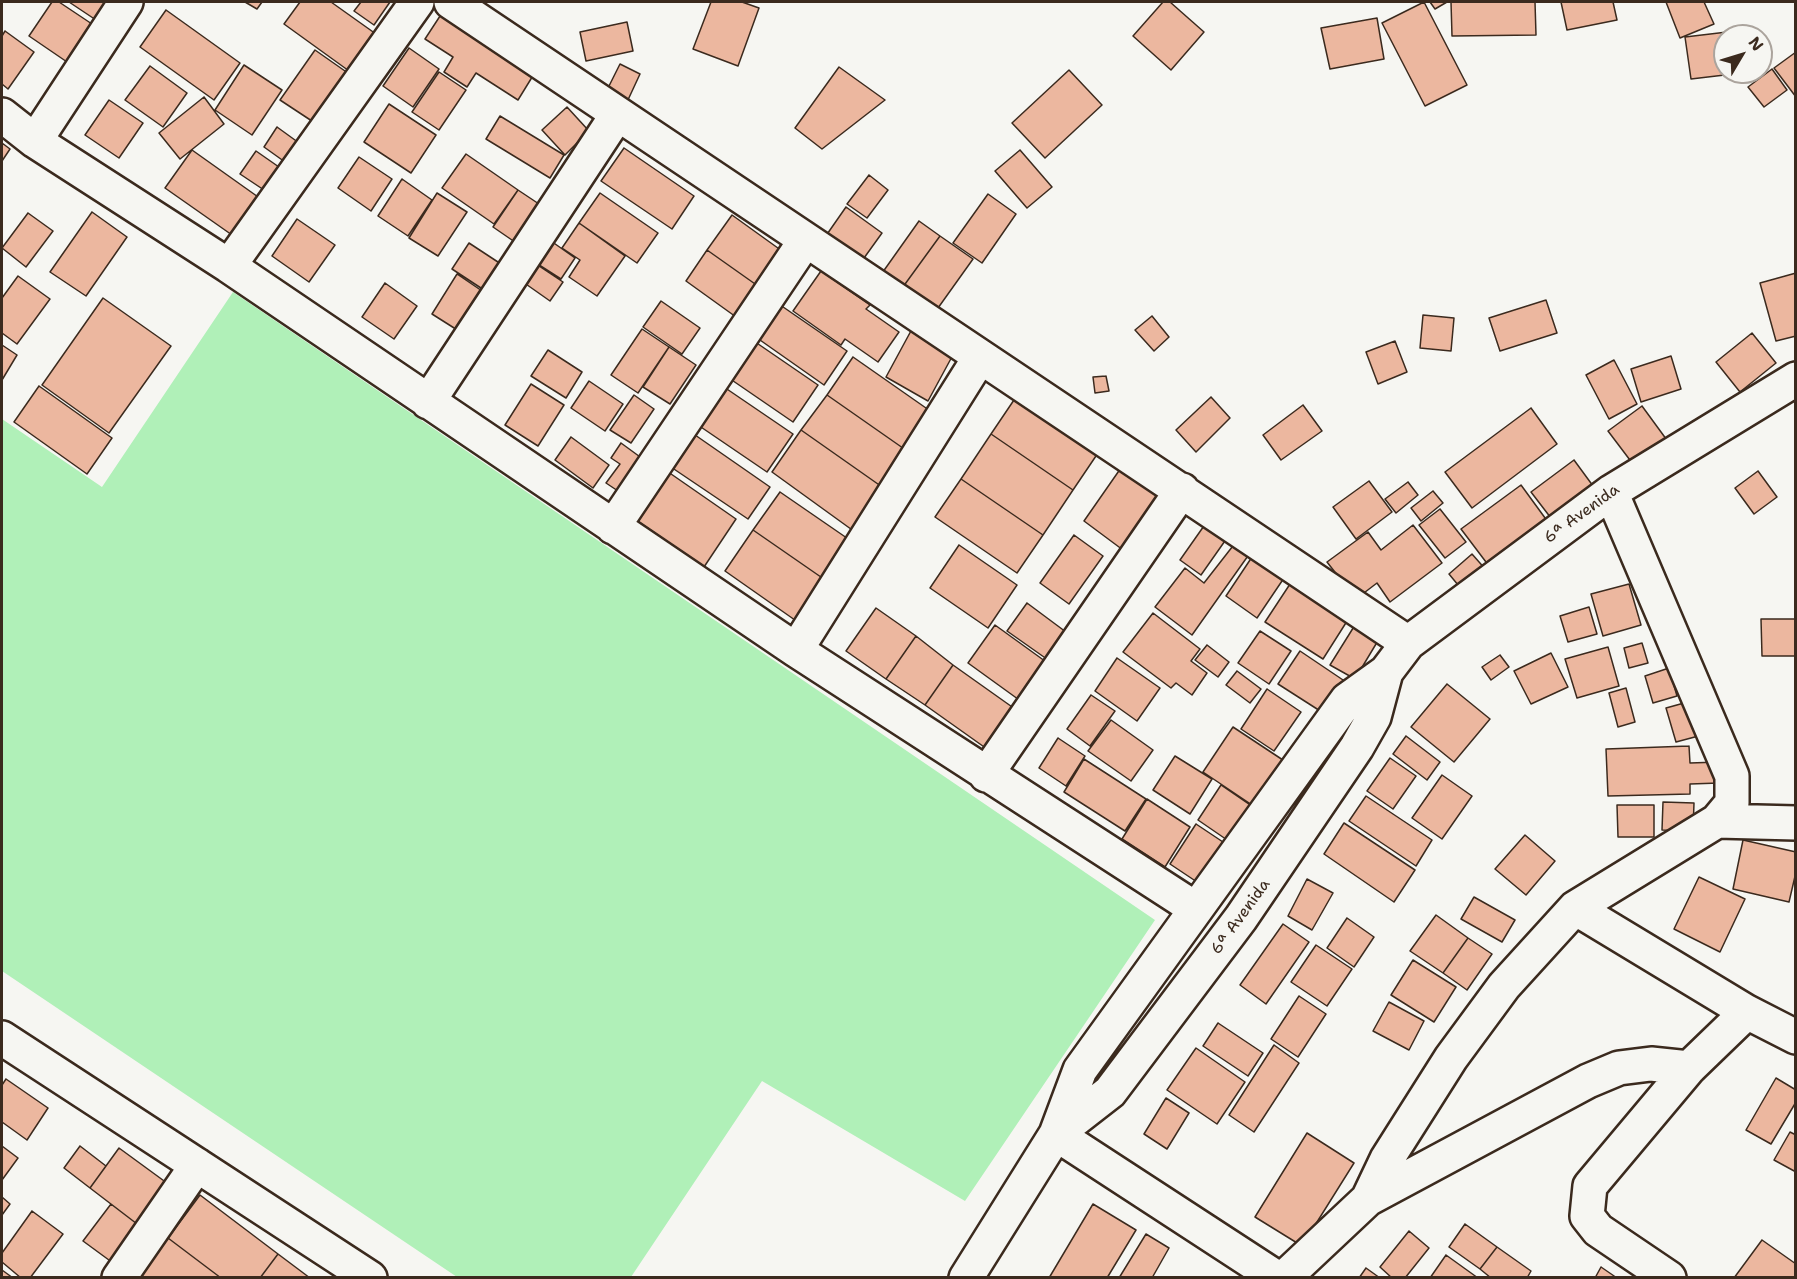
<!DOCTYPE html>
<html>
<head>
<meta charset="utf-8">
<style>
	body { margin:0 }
	#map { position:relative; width:1797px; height:1279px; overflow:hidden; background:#f6f6f2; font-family:"Shantell Sans",sans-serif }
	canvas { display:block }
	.frame { position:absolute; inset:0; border:3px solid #3b2a1e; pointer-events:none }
	.north { position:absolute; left:1713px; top:24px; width:60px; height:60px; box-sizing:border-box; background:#f6f6f2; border:2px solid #aba49d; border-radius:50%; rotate:52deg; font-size:16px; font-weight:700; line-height:24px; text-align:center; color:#3b2a1e }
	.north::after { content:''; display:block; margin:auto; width:21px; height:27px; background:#3b2a1e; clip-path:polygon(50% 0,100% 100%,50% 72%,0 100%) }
</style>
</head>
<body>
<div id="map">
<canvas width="1797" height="1279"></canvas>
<div class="frame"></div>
<div class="north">N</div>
</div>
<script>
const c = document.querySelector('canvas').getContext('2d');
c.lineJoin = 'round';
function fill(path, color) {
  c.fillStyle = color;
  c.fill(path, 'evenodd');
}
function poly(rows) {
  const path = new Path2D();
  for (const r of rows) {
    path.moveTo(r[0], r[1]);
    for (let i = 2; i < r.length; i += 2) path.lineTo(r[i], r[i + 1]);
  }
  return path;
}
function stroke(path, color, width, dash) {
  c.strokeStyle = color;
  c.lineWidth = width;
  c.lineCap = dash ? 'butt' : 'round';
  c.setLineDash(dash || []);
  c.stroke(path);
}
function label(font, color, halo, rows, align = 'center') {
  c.font = font + ' "Shantell Sans",sans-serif';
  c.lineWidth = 6;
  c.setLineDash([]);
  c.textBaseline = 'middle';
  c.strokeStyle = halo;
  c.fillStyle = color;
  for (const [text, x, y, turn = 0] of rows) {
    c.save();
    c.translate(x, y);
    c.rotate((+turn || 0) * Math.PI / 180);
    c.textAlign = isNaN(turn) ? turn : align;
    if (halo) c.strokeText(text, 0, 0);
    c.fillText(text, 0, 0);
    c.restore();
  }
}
const green = poly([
	[233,292,1155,920,965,1201,762,1081,631,1277,457,1277,2,971,2,419,102,487]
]);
const building = poly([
	[52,2,59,2,95,26,70,64,29,36,52,2],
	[69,2,109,2,96,20,69,2],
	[245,2,262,2,257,9,245,2],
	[300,2,331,2,383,39,356,76,284,24,300,2],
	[361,2,390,2,374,25,354,11,361,2],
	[711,2,742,2,759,8,738,66,693,49,711,2],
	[1163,2,1170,2,1204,32,1171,70,1133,36,1163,2],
	[1424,2,1467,85,1425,106,1382,23,1424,2],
	[1430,2,1447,2,1435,9,1430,2],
	[1451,2,1535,2,1536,35,1452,36,1451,2],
	[1561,2,1613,2,1617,20,1567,30,1561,2],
	[1666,2,1704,2,1714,24,1680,38,1666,2],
	[166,10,240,63,214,100,140,47,166,10],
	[442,13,534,74,518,100,476,73,467,87,444,72,453,57,425,39,442,13],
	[1377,18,1384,59,1330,69,1321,28,1377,18],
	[627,22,633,51,586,61,580,32,627,22],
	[1744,30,1745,36,1725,36,1725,72,1750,72,1691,79,1685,37,1744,30],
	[5,31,34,52,8,89,2,84,2,36,5,31],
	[409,48,439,69,413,107,383,86,409,48],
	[315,50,355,78,321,127,280,100,315,50],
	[1796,52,1796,97,1774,68,1796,52],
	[620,64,640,74,627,102,606,92,620,64],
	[244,65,282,90,252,135,215,110,244,65],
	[150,66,187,93,163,127,125,100,150,66],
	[839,67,885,100,822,149,795,128,839,67],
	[1772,69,1787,90,1764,107,1748,87,1772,69],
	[1069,70,1102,105,1045,158,1012,123,1069,70],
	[439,72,466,90,439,130,412,112,439,72],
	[204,97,224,124,180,159,159,133,204,97],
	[109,100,143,123,119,158,85,135,109,100],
	[389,104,436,135,411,173,364,142,389,104],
	[567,107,589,131,565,155,542,130,567,107],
	[500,116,564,155,550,178,486,139,500,116],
	[277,127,306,148,292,167,264,147,277,127],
	[2,143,10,149,2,161,2,143],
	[624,148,694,196,672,229,601,181,624,148],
	[192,150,268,204,242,242,165,188,192,150],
	[1020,150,1052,187,1027,208,995,171,1020,150],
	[256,151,289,174,273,196,240,174,256,151],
	[466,154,518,190,494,224,442,188,466,154],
	[359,157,392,179,371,211,338,188,359,157],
	[869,175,888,190,867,218,847,204,869,175],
	[402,179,432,200,408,236,378,216,402,179],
	[518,190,551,212,525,249,493,227,518,190],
	[437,193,467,212,438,256,409,238,437,193],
	[600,193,658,233,637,263,579,223,600,193],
	[988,194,1016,214,982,263,953,243,988,194],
	[846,207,882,233,859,265,823,240,846,207],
	[92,212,127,237,86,296,50,272,92,212],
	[28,213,53,231,26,267,2,248,28,213],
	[732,215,789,256,765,291,707,250,732,215],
	[297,219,335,245,309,282,272,256,297,219],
	[919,221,940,236,900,291,880,276,919,221],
	[579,223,625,256,597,296,569,277,580,260,562,248,579,223],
	[940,236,973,259,933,315,900,291,940,236],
	[551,241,575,258,561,279,536,263,551,241],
	[469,243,504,266,487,292,452,269,469,243],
	[707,250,765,291,743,322,686,281,707,250],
	[536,264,563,282,550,301,523,282,536,264],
	[821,271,870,305,866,309,899,332,878,362,845,339,841,345,793,311,821,271],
	[1796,273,1796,336,1776,341,1760,283,1796,273],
	[457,274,488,295,462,333,432,314,457,274],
	[18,276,50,299,17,344,2,333,2,298,18,276],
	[385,283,417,306,394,339,362,317,385,283],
	[103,298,171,346,109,433,42,385,103,298],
	[773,300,847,351,824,385,750,333,773,300],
	[1546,300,1557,333,1500,351,1489,318,1546,300],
	[661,301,700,328,682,354,643,327,661,301],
	[1423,315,1454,318,1451,351,1420,348,1423,315],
	[1152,316,1169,337,1154,351,1135,330,1152,316],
	[642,329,669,347,638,393,611,375,642,329],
	[912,329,954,353,928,401,886,377,912,329],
	[1752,333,1776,363,1740,392,1716,362,1752,333],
	[748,337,818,385,793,422,723,374,748,337],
	[1395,341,1407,372,1378,384,1366,352,1395,341],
	[2,345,17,355,2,380,2,345],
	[669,347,696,365,670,404,643,387,669,347],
	[548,350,582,372,566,398,531,376,548,350],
	[1671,356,1681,389,1641,402,1631,369,1671,356],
	[853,357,936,415,910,453,827,395,853,357],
	[1614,360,1637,404,1609,419,1586,375,1614,360],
	[1106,376,1109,391,1095,393,1093,377,1106,376],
	[589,381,623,404,605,431,571,408,589,381],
	[531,384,564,405,538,446,505,425,531,384],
	[721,385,793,434,767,472,695,423,721,385],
	[39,386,112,438,87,474,14,422,39,386],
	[634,395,654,409,631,443,610,430,634,395],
	[827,395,910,453,885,489,801,430,827,395],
	[1016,397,1098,453,1073,490,991,434,1016,397],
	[1211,397,1230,418,1196,452,1176,430,1211,397],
	[1303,405,1322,431,1281,460,1263,435,1303,405],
	[1642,406,1672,447,1639,472,1608,431,1642,406],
	[1531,408,1557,444,1472,508,1445,472,1531,408],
	[685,428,770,487,748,519,662,461,685,428],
	[801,430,885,489,855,532,772,472,801,430],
	[991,434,1073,490,1043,535,961,479,991,434],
	[571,437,609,465,593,488,555,460,571,437],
	[621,443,647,462,624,495,606,483,620,464,611,458,621,443],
	[1574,460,1596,490,1554,522,1531,492,1574,460],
	[1123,465,1163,494,1123,550,1084,521,1123,465],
	[661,467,736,519,704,567,629,515,661,467],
	[1758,471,1777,497,1754,514,1735,488,1758,471],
	[961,479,1043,535,1017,573,935,517,961,479],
	[1369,481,1392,512,1356,539,1333,507,1369,481],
	[1408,482,1418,495,1396,513,1385,499,1408,482],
	[1521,485,1548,522,1489,566,1461,529,1521,485],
	[1433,491,1443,503,1421,521,1411,508,1433,491],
	[780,492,857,545,831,584,753,530,780,492],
	[1440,509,1466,542,1445,558,1419,525,1440,509],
	[1206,523,1227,538,1201,575,1180,560,1206,523],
	[1413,525,1442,563,1390,602,1377,583,1356,599,1327,562,1368,532,1381,550,1413,525],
	[753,530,831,584,802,625,725,571,753,530],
	[1074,535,1103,556,1069,604,1040,583,1074,535],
	[1236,542,1250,553,1192,635,1155,607,1185,568,1204,583,1236,542],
	[959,545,1017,585,988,628,930,588,959,545],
	[1472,554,1487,571,1463,591,1449,574,1472,554],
	[1252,557,1284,578,1257,618,1226,596,1252,557],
	[1292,581,1349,618,1323,659,1265,622,1292,581],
	[1629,584,1641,625,1603,636,1591,594,1629,584],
	[1027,603,1070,635,1051,662,1007,631,1027,603],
	[1589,607,1597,634,1568,642,1560,616,1589,607],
	[876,608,916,636,886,679,846,651,876,608],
	[1153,613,1200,649,1191,661,1207,673,1192,695,1176,683,1171,688,1123,652,1153,613],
	[1761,619,1796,619,1796,656,1762,656,1761,619],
	[995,625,1049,664,1022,702,968,663,995,625],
	[1355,625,1379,639,1355,679,1330,665,1355,625],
	[1260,631,1291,651,1269,684,1238,663,1260,631],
	[916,636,953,665,925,705,886,679,916,636],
	[1642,643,1648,663,1629,668,1624,648,1642,643],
	[1207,645,1229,662,1218,677,1195,660,1207,645],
	[1608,647,1619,686,1577,698,1565,659,1608,647],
	[1300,651,1349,684,1328,716,1278,684,1300,651],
	[1551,653,1568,687,1531,704,1514,671,1551,653],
	[1500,655,1509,667,1491,680,1482,667,1500,655],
	[1117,658,1160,688,1137,721,1095,691,1117,658],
	[953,665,1015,709,987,749,925,705,953,665],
	[1669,668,1677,696,1653,703,1645,676,1669,668],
	[1237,671,1261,689,1250,703,1226,685,1237,671],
	[1447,684,1490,719,1454,762,1411,727,1447,684],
	[1626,688,1635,722,1618,727,1609,693,1626,688],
	[1267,689,1301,712,1274,751,1241,729,1267,689],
	[1091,695,1115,711,1090,746,1067,729,1091,695],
	[1695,700,1706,734,1676,742,1666,708,1695,700],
	[1111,720,1153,750,1131,781,1088,751,1111,720],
	[1233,727,1292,766,1261,811,1203,772,1233,727],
	[1406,736,1440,762,1427,780,1393,754,1406,736],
	[1058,738,1085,756,1066,786,1039,768,1058,738],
	[1689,746,1690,763,1719,762,1719,783,1690,784,1690,794,1608,796,1606,749,1689,746],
	[1175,756,1212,779,1190,814,1153,790,1175,756],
	[1390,758,1416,776,1393,809,1367,791,1390,758],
	[1084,759,1146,799,1125,831,1064,792,1084,759],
	[1442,775,1472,796,1442,839,1412,818,1442,775],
	[1221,785,1256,809,1233,844,1198,820,1221,785],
	[1366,796,1432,840,1416,866,1349,821,1366,796],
	[1147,799,1190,827,1165,867,1122,839,1147,799],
	[1663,802,1694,803,1693,831,1662,830,1663,802],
	[1617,805,1654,805,1654,837,1618,837,1617,805],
	[1344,823,1415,870,1394,902,1324,854,1344,823],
	[1196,824,1232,848,1206,888,1170,864,1196,824],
	[1525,835,1555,861,1526,895,1495,869,1525,835],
	[1743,840,1796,852,1796,872,1789,902,1733,889,1743,840],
	[1699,877,1745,899,1720,952,1674,929,1699,877],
	[1307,879,1333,893,1312,930,1288,916,1307,879],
	[1474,897,1515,920,1502,942,1461,919,1474,897],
	[1436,915,1468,938,1443,973,1410,951,1436,915],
	[1347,918,1374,937,1354,967,1327,948,1347,918],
	[1283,924,1309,942,1266,1004,1240,985,1283,924],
	[1468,938,1492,954,1467,990,1443,973,1468,938],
	[1316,945,1352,969,1327,1006,1291,982,1316,945],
	[1413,960,1456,987,1434,1022,1391,995,1413,960],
	[1299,996,1326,1014,1298,1057,1271,1039,1299,996],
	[1389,1002,1424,1021,1409,1050,1373,1031,1389,1002],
	[1218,1023,1263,1053,1248,1076,1203,1046,1218,1023],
	[1274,1045,1299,1063,1254,1132,1229,1115,1274,1045],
	[1196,1048,1245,1082,1217,1124,1167,1090,1196,1048],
	[1776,1078,1796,1090,1796,1102,1771,1144,1746,1130,1776,1078],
	[6,1079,48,1108,27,1140,2,1122,2,1085,6,1079],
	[1166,1098,1189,1113,1167,1149,1144,1134,1166,1098],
	[1790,1132,1796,1135,1796,1172,1774,1160,1790,1132],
	[1307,1133,1354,1163,1302,1246,1255,1217,1307,1133],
	[2,1146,18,1158,2,1180,2,1146],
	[80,1146,106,1166,90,1188,64,1168,80,1146],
	[119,1148,171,1186,141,1227,90,1188,119,1148],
	[200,1195,278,1254,260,1278,221,1278,168,1238,200,1195],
	[2,1197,10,1204,2,1215,2,1197],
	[111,1204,141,1227,113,1263,83,1241,111,1204],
	[1093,1204,1136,1230,1107,1278,1049,1278,1093,1204],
	[32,1211,63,1234,30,1278,21,1278,2,1262,2,1253,32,1211],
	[1465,1224,1497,1247,1480,1269,1449,1247,1465,1224],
	[1409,1231,1429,1248,1405,1278,1392,1278,1380,1267,1409,1231],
	[1146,1234,1169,1248,1152,1278,1119,1278,1146,1234],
	[168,1238,221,1278,139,1278,168,1238],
	[1762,1240,1796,1264,1796,1278,1734,1278,1762,1240],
	[1497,1247,1531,1271,1527,1278,1491,1278,1480,1269,1497,1247],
	[278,1254,310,1278,260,1278,278,1254],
	[1446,1255,1478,1278,1430,1278,1446,1255],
	[1601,1267,1617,1278,1595,1278,1601,1267],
	[1366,1268,1380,1278,1359,1278,1366,1268],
	[2,1270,13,1278,2,1278,2,1270]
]);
const minor = poly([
	[451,2,1408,643],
	[2,115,35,141,229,266,796,650,1196,909],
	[35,141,126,2],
	[229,266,417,2],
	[428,402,617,115],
	[613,527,805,241],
	[796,650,980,357],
	[986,775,1182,490],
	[1717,821,1796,823],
	[1575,908,1747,1012,1796,1037],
	[2,1038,370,1278],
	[1056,1134,1110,1092,1241,918,1357,747,1374,717,1386,672],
	[1056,1134,1277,1278],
	[1368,1199,1387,1159,1451,1058,1504,986,1575,908,1717,821,1732,803,1732,776,1611,492],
	[119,1278,197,1165],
	[966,1278,1056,1134,1080,1070,1347,700,1386,672,1408,643,1611,492,1796,379],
	[1284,1278,1368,1199,1588,1081,1619,1068,1651,1064,1689,1068],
	[1669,1278,1598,1230,1587,1216,1590,1186,1689,1068,1747,1012]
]);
const streetNames = [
	["6ª Avenida",1582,514,-36],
	["6ª Avenida",1241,917,-54]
];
fill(green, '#b0f0b8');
fill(building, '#ecb79f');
stroke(building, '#3b2a1e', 1.5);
stroke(minor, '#3b2a1e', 38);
stroke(minor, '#f6f6f2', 33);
label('16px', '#3b2a1e', '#f6f6f2', streetNames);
</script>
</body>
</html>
